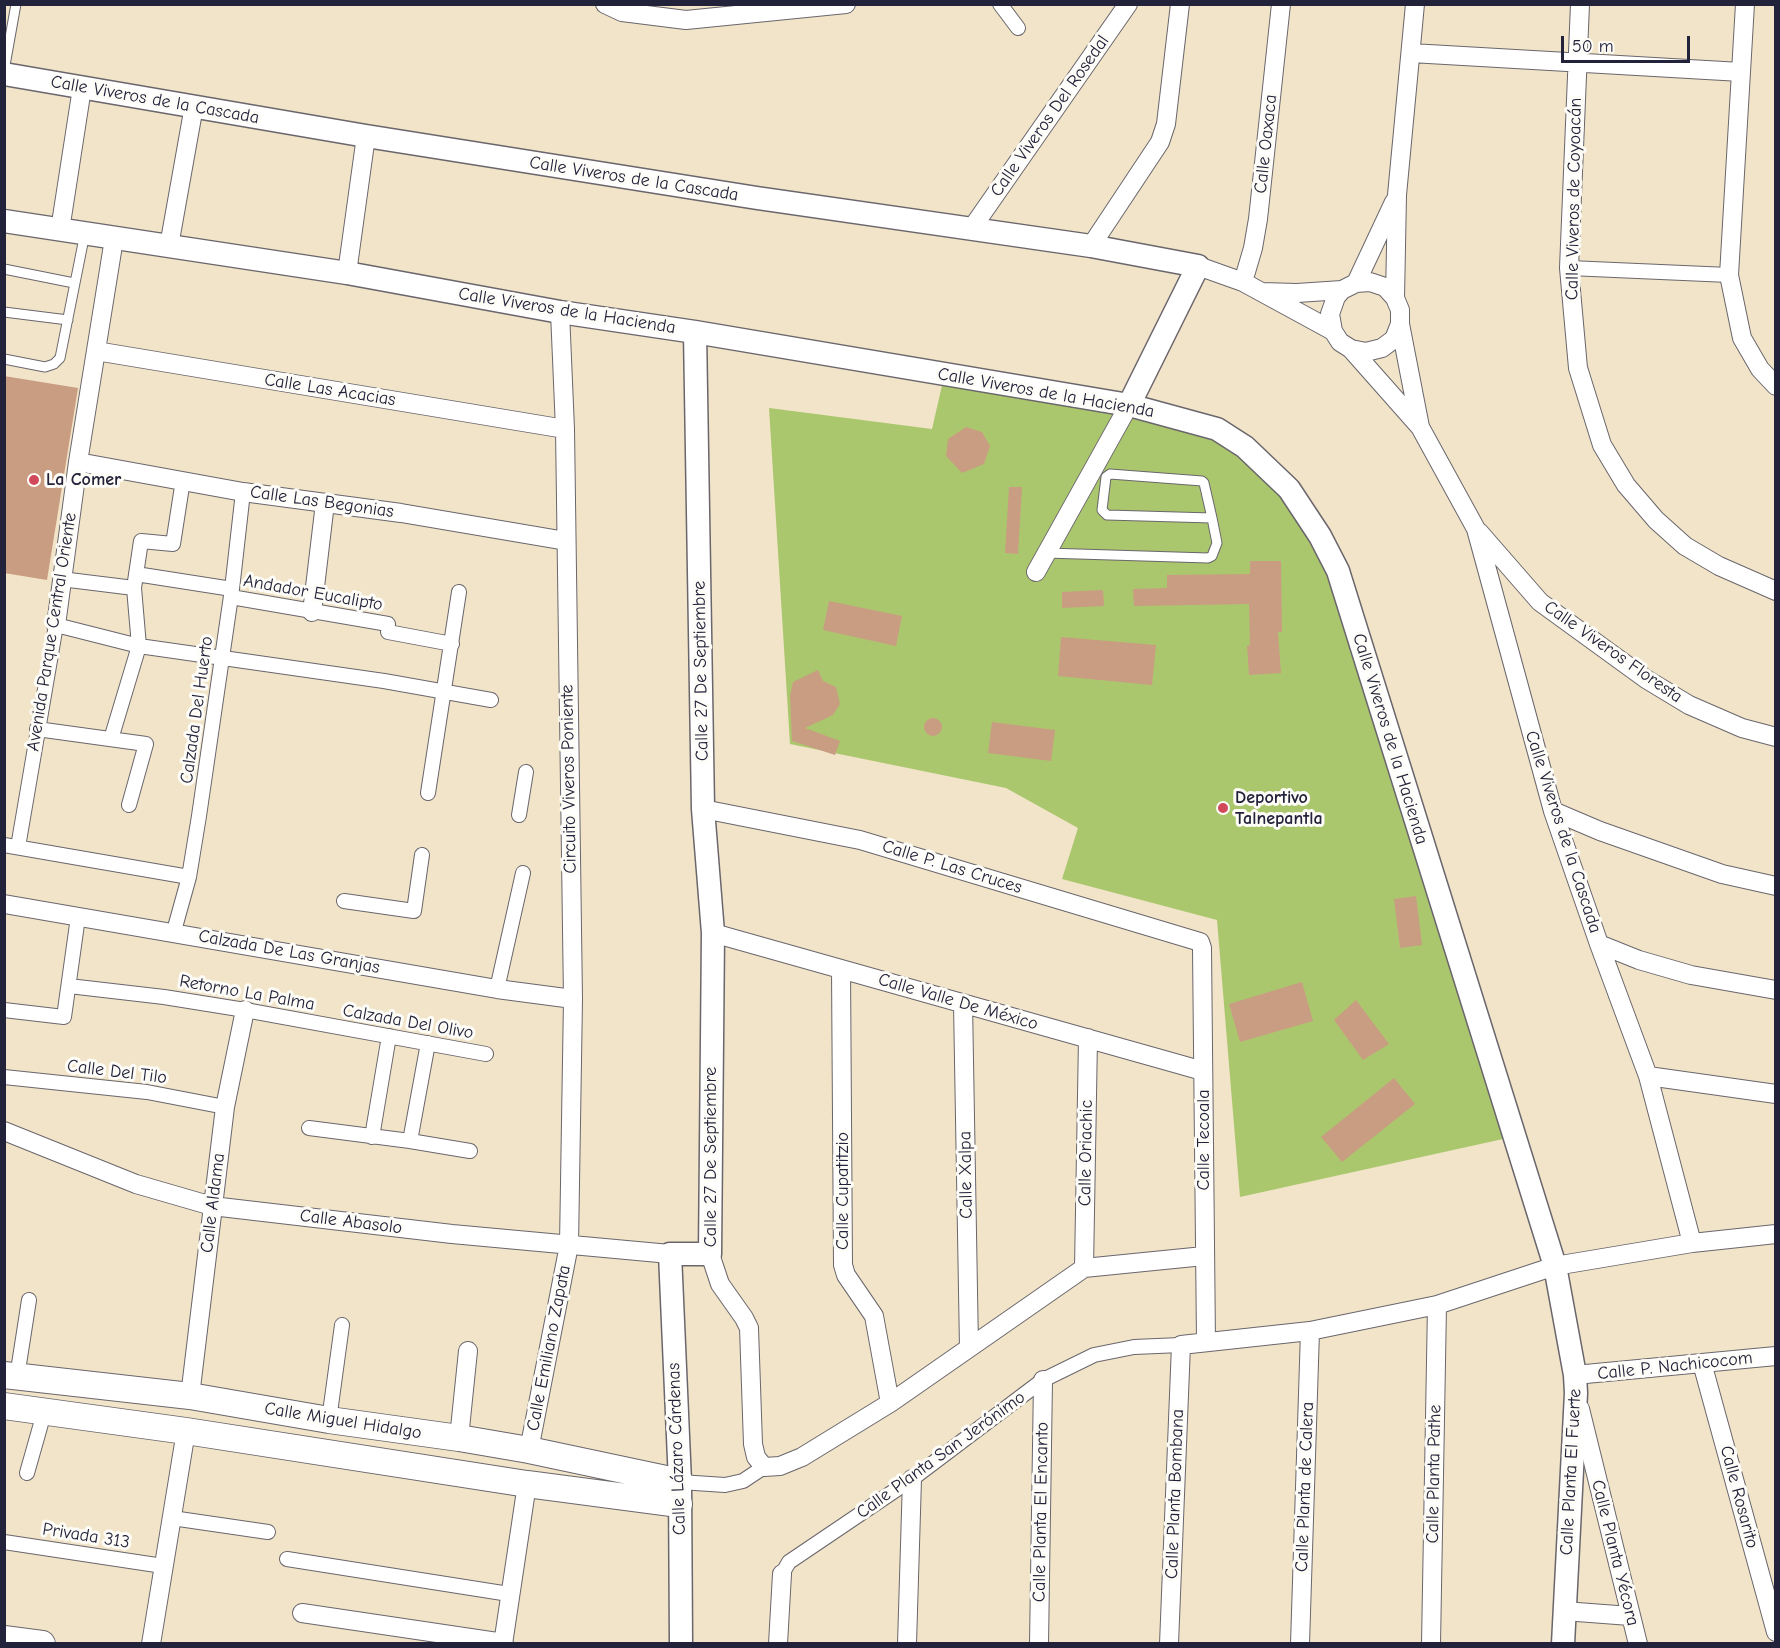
<!DOCTYPE html>
<html>
<head>
<meta charset="utf-8">
<style>
	body { margin:0 }
	#map { position:relative; width:1780px; height:1648px; overflow:hidden; background:#f1e4c8; font-family:"Comic Neue",sans-serif }
	canvas { display:block }
	.frame { position:absolute; inset:0; border:6px solid #22223b; pointer-events:none }
	.scale { position:absolute; left:1561px; top:36px; width:129px; height:27px; box-sizing:border-box; border:3px solid #22223b; border-top:0; padding-left:8px; font-size:18px; line-height:21px; white-space:nowrap; color:#22223b; -webkit-text-stroke:4px #fdfcf7; paint-order:stroke }
</style>
</head>
<body>
<div id="map">
<canvas width="1780" height="1648"></canvas>
<div class="frame"></div>
<div class="scale">50 m</div>
</div>
<script>
const c = document.querySelector('canvas').getContext('2d');
c.lineJoin = 'round';
function fill(path, color) {
  c.fillStyle = color;
  c.fill(path, 'evenodd');
}
function poly(rows) {
  const path = new Path2D();
  for (const r of rows) {
    if (r.length === 3) {
      path.moveTo(r[0] + r[2], r[1]);
      path.arc(r[0], r[1], r[2], 0, 2 * Math.PI);
      continue;
    }
    path.moveTo(r[0], r[1]);
    for (let i = 2; i < r.length; i += 2) path.lineTo(r[i], r[i + 1]);
  }
  return path;
}
function stroke(path, color, width, dash) {
  c.strokeStyle = color;
  c.lineWidth = width;
  c.lineCap = dash ? 'butt' : 'round';
  c.setLineDash(dash || []);
  c.stroke(path);
}
function label(font, color, halo, rows, align = 'center') {
  c.font = font + ' "Comic Neue",sans-serif';
  c.lineWidth = 6;
  c.setLineDash([]);
  c.textBaseline = 'middle';
  c.strokeStyle = halo;
  c.fillStyle = color;
  for (const [text, x, y, turn = 0] of rows) {
    c.save();
    c.translate(x, y);
    c.rotate((+turn || 0) * Math.PI / 180);
    c.textAlign = isNaN(turn) ? turn : align;
    if (halo) c.strokeText(text, 0, 0);
    c.fillText(text, 0, 0);
    c.restore();
  }
}
const green = poly([
	[943,381,1217,434,1281,493,1324,565,1357,646,1503,1139,1240,1197,1217,920,1062,879,1078,828,1006,788,790,744,769,408,932,429]
]);
const building = poly([
	[4,376,78,388,47,580,4,573],
	[966,427,982,432,990,446,984,464,962,473,946,456,948,439],
	[1009,487,1022,487,1018,554,1005,553],
	[1250,561,1281,561,1282,632,1278,632,1281,673,1249,675,1247,646,1250,645,1249,604,1134,606,1133,589,1167,588,1167,575,1250,574],
	[1103,590,1104,606,1062,608,1062,592],
	[829,601,902,616,896,646,823,630],
	[1061,637,1156,645,1152,685,1058,676],
	[818,670,823,681,836,687,840,704,833,715,805,728,840,741,835,755,792,741,790,696,793,682],
	[933,727,9],
	[992,722,1055,730,1051,761,988,753],
	[1416,896,1422,945,1400,948,1394,899],
	[1302,982,1313,1021,1240,1042,1229,1004],
	[1356,1000,1389,1044,1363,1060,1334,1020],
	[1394,1078,1415,1104,1342,1162,1321,1137]
]);
const service = poly([
	[4,71,16,4],
	[4,269,74,283],
	[4,312,68,320],
	[4,359,45,367,54,364,60,358,85,233],
	[1046,553,1208,558,1212,556,1217,543,1212,518,1204,483,1202,481,1110,474,1106,477,1102,510,1107,515,1212,518]
]);
const pedestrian = poly([
	[1000,4,1018,28],
	[1569,268,1729,275],
	[136,574,232,589],
	[61,579,134,588],
	[231,597,388,624],
	[388,632,452,644],
	[37,729,146,744,129,805],
	[111,739,139,646,134,588,141,541,173,544,183,480],
	[428,793,459,592],
	[519,815,526,772],
	[4,845,189,877],
	[18,847,56,625,139,646,384,681,491,700],
	[344,901,414,911,422,855],
	[174,931,189,877,199,816,232,589,243,492],
	[69,986,164,997,245,1010,486,1054],
	[497,989,523,873],
	[4,1010,64,1017,78,917],
	[4,1077,147,1092,225,1107],
	[309,1128,410,1141,470,1151],
	[372,1137,389,1036],
	[410,1141,428,1043],
	[17,1377,29,1300],
	[329,1420,342,1325],
	[27,1473,44,1413],
	[680,1482,725,1485,743,1481,764,1467],
	[172,1518,268,1532],
	[4,1542,163,1566],
	[287,1559,509,1594],
	[782,1574,789,1562,912,1479,1043,1380,1094,1355,1134,1347,1181,1345]
]);
const minor = poly([
	[605,4,622,12,686,20,846,4],
	[1580,4,1569,268,1578,368,1602,445,1626,485,1656,520,1685,546,1719,566,1776,591],
	[1745,4,1729,275,1742,338,1760,369,1776,386],
	[1411,53,1741,72],
	[972,228,1128,4],
	[60,230,82,88],
	[169,246,194,106],
	[1091,246,1160,142,1166,124,1180,4],
	[1198,266,1243,282,1333,331],
	[347,273,366,136],
	[1243,282,1253,248,1258,219,1281,4],
	[1356,283,1394,202],
	[1261,292,1297,293,1342,290,1356,283,1370,282,1385,287,1395,298,1400,310,1400,324,1394,339,1382,348,1366,352,1351,349,1340,342,1333,331,1330,314,1336,297,1342,290],
	[1395,298,1397,195,1415,4],
	[1400,324,1420,427],
	[1351,349,1420,427,1476,529,1553,811,1599,944,1648,1076,1692,1243],
	[96,351,565,429],
	[78,462,243,492,401,513,566,541],
	[1479,532,1540,602,1646,679,1689,705,1742,728,1776,737],
	[1036,572,1129,405],
	[312,612,325,503],
	[56,625,78,462,114,239],
	[703,809,860,840,1200,942,1202,948,1206,1342],
	[1553,811,1600,831,1722,874,1776,886],
	[4,904,497,989,573,999],
	[713,933,1203,1071],
	[1599,944,1639,960,1691,975,1776,990],
	[841,969,843,1265,846,1275,874,1316,890,1403],
	[963,1003,969,1348],
	[1648,1076,1776,1094],
	[4,1131,136,1184,212,1206,452,1234,670,1254],
	[710,1254,720,1284,744,1318,749,1328,753,1444,756,1457,764,1467,780,1466,802,1457,890,1403,1084,1268,1204,1256],
	[1084,1268,1088,1038],
	[1702,1363,1776,1632],
	[1575,1375,1776,1356],
	[190,1396,225,1107,245,1010],
	[1580,1409,1638,1644],
	[459,1438,468,1351],
	[529,1450,569,1245,573,999,565,429,560,312],
	[1564,1611,1630,1616],
	[302,1613,504,1643],
	[151,1644,186,1431],
	[503,1644,527,1484],
	[778,1644,782,1574],
	[907,1644,912,1479],
	[1039,1644,1043,1380],
	[1169,1644,1181,1345,1310,1331,1437,1305,1555,1266,1692,1243,1776,1234],
	[1300,1644,1310,1331],
	[1431,1644,1437,1305]
]);
const tertiary = poly([
	[4,74,366,136,757,198,1091,246,1198,266,1129,405],
	[4,221,347,273,560,312,695,332,1129,405,1217,429,1245,447,1289,489,1320,536,1338,571,1555,1266,1575,1375,1576,1393,1563,1644],
	[681,1644,680,1482,670,1254,710,1254,713,933,703,809,695,332]
]);
const secondary = poly([
	[4,1375,190,1396,329,1420,459,1438,529,1450,680,1482],
	[4,1406,186,1431,527,1484,679,1504],
	[4,1639,42,1644]
]);
const markers = [
	[34,480,6,"#d1495b"],
	[1223,808,6,"#d1495b"]
];
const streetNames = [
	["Calle Viveros de la Cascada",155,100,10],
	["Calle Viveros Del Rosedal",1050,116,-55],
	["Calle Oaxaca",1266,144,-84],
	["Calle Viveros de la Cascada",634,179,9],
	["Calle Viveros de Coyoacán",1574,199,-89],
	["Calle Viveros de la Hacienda",567,311,9],
	["Calle Las Acacias",330,390,9],
	["Calle Viveros de la Hacienda",1046,393,10],
	["Calle Las Begonias",322,502,8],
	["Andador Eucalipto",313,593,10],
	["Avenida Parque Central Oriente",52,632,-81],
	["Calle Viveros Floresta",1613,652,35],
	["Calle 27 De Septiembre",701,671,-91],
	["Calzada Del Huerto",197,710,-82],
	["Calle Viveros de la Hacienda",1390,739,73],
	["Circuito Viveros Poniente",569,779,-91],
	["Calle Viveros de la Cascada",1563,832,72],
	["Calle P. Las Cruces",952,867,17],
	["Calzada De Las Granjas",289,952,10],
	["Retorno La Palma",247,993,10],
	["Calle Valle De México",958,1002,16],
	["Calzada Del Olivo",408,1022,10],
	["Calle Del Tilo",117,1072,7],
	["Calle Tecoala",1204,1140,-90],
	["Calle Oriachic",1086,1153,-89],
	["Calle 27 De Septiembre",711,1157,-90],
	["Calle Xalpa",966,1175,-91],
	["Calle Cupatitzio",843,1191,-90],
	["Calle Aldama",213,1203,-83],
	["Calle Abasolo",351,1222,7],
	["Calle Emiliano Zapata",549,1348,-79],
	["Calle P. Nachicocom",1675,1366,-6],
	["Calle Miguel Hidalgo",343,1421,9],
	["Calle Lázaro Cárdenas",677,1449,-92],
	["Calle Planta San Jerónimo",941,1455,-36],
	["Calle Planta El Fuerte",1571,1472,-87],
	["Calle Planta Pathe",1434,1474,-89],
	["Calle Planta de Calera",1305,1487,-88],
	["Calle Planta Bombana",1175,1494,-88],
	["Calle Rosarito",1739,1497,75],
	["Calle Planta El Encanto",1041,1512,-89],
	["Privada 313",86,1536,9],
	["Calle Planta Yécora",1615,1553,76]
];
const poiNames = [
	["La Comer",46,480],
	["Deportivo",1235,798],
	["Talnepantla",1235,819]
];
fill(green, '#abc76e');
fill(building, '#c99d81');
stroke(service, '#6a666c', 11);
stroke(pedestrian, '#6a666c', 16);
stroke(minor, '#6a666c', 20);
stroke(tertiary, '#6a666c', 25);
stroke(secondary, '#6a666c', 28);
stroke(service, '#fff', 9);
stroke(pedestrian, '#fff', 14);
stroke(minor, '#fff', 18);
stroke(tertiary, '#fff', 22);
stroke(secondary, '#fff', 26);
for (const [x, y, r, color] of markers) {
  const dot = new Path2D();
  dot.arc(x, y, r, 0, 2 * Math.PI);
  c.fillStyle = color;
  c.fill(dot);
  stroke(dot, '#fdfcf7', 2);
}
label('18px', '#22223b', '#fdfcf7', streetNames);
label('bold 18px', '#22223b', '#fdfcf7', poiNames, 'left');
</script>
</body>
</html>
